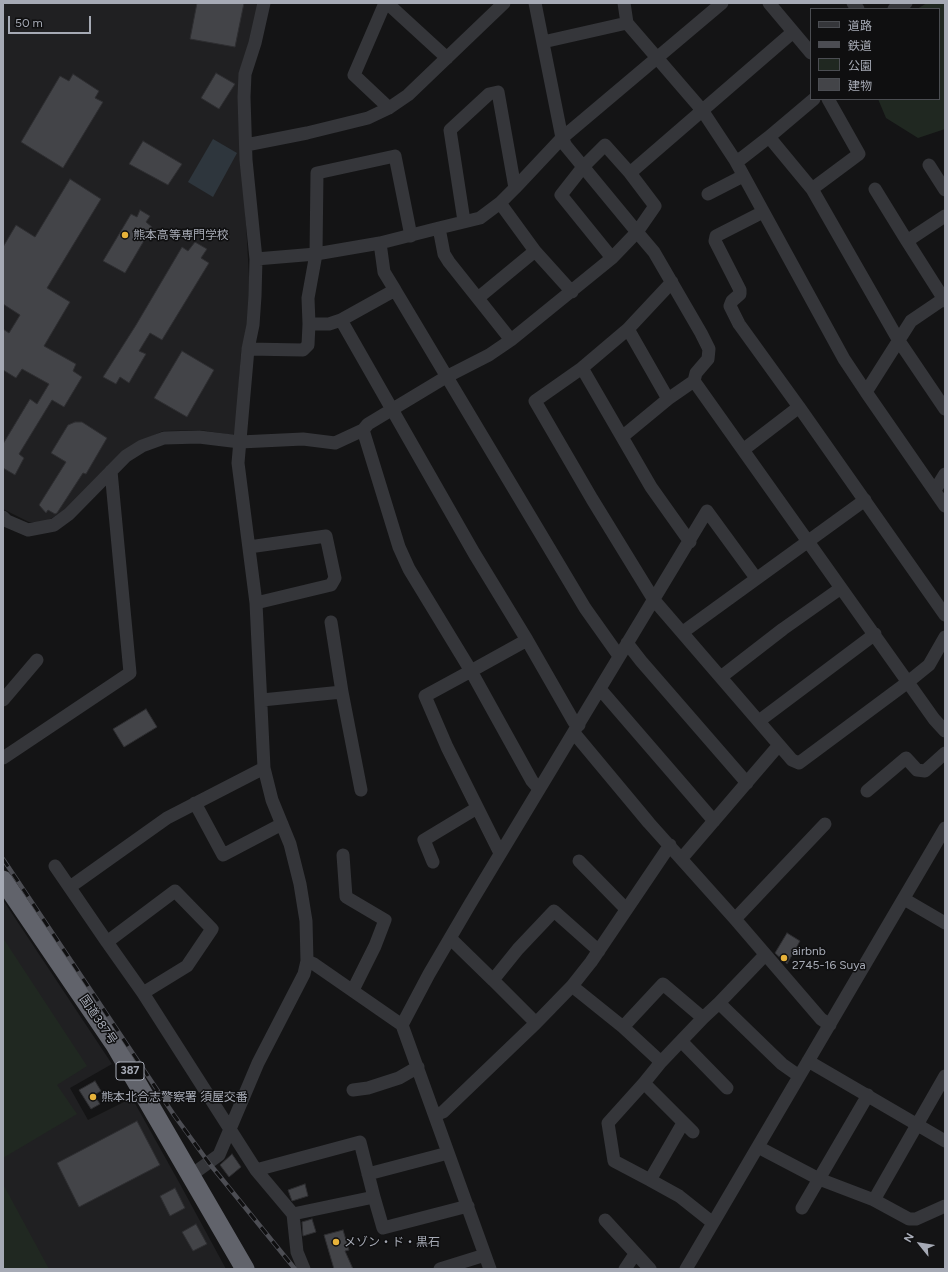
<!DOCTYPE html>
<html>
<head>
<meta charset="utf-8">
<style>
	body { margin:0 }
	#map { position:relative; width:948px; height:1272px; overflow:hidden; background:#141415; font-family:Figtree,"Noto Sans JP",sans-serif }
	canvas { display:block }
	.frame { position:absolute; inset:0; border:4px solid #a6aab5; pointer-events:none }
	.legend { position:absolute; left:810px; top:8px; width:130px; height:92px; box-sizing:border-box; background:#0f0f10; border:1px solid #4b4d52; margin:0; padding:5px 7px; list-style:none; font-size:12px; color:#a6aab5 }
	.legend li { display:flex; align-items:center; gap:8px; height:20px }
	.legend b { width:20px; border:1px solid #4b4d52 }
	.north { position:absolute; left:900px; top:1224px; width:40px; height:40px; -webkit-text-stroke:3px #0f0f10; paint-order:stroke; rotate:300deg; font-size:11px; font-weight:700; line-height:16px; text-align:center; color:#a6aab5 }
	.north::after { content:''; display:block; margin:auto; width:14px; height:18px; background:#a6aab5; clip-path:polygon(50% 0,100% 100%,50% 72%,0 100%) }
	.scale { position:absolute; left:8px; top:16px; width:83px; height:18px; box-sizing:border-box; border:2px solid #a6aab5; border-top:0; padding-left:5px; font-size:12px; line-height:14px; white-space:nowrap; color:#a6aab5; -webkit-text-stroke:3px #0f0f10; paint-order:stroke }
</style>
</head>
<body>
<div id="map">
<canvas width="948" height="1272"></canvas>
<div class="frame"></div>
<ul class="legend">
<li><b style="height:5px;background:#35363a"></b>道路</li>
<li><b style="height:5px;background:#4c4d53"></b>鉄道</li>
<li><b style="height:11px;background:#202821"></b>公園</li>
<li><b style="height:11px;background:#434448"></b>建物</li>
</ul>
<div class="north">N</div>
<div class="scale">50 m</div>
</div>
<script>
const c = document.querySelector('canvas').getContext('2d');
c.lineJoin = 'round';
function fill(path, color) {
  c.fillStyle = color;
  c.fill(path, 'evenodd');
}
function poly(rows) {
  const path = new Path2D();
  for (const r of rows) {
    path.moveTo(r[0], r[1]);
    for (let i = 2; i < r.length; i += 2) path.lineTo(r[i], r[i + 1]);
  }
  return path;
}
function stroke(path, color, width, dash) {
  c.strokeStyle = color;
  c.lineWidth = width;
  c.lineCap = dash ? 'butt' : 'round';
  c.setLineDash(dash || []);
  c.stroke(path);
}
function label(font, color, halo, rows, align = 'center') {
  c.font = font + ' Figtree,"Noto Sans JP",sans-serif';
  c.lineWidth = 3;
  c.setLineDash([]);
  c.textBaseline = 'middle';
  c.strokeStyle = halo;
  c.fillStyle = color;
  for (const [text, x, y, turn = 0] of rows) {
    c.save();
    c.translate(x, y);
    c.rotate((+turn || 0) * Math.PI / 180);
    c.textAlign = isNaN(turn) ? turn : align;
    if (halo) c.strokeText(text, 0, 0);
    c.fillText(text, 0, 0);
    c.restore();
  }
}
const built = poly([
	[3,3,259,3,239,99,250,295,247,331,241,352,236,431,233,435,200,430,163,431,137,443,66,510,45,522,29,522,3,509],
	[3,900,112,1064,70,1088,88,1120,132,1098,180,1184,226,1269,3,1269]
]);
const green = poly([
	[927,3,945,3,945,129,918,138,886,118,878,99,939,99,939,9,917,9],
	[3,938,87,1066,57,1085,77,1114,3,1158],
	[3,1184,49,1269,3,1269]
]);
const water = poly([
	[213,139,237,153,213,197,188,182]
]);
const building = poly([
	[197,3,244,3,235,47,190,39,197,3],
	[216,73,235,84,219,109,201,98,216,73],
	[73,74,99,91,95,98,103,102,63,168,21,142,60,76,69,81,73,74],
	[143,141,182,164,168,185,129,164,143,141],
	[70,179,101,199,47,288,70,302,44,346,76,364,73,371,82,377,64,407,52,400,19,454,24,458,15,475,3,468,3,444,30,399,37,404,49,384,22,369,16,378,3,370,3,329,9,333,20,315,3,304,3,247,16,225,35,237,70,179],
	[140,210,150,216,146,222,152,227,125,273,103,261,131,214,137,217,140,210],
	[195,242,207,249,201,258,209,263,162,340,150,333,139,351,146,354,129,383,120,377,116,384,103,377,136,325,182,247,188,251,195,242],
	[182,351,214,370,187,417,154,398,182,351],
	[75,422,82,422,107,438,86,474,83,473,57,513,55,514,48,510,46,513,39,505,66,462,51,453,68,425,75,422],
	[146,709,157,727,124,747,113,729,146,709],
	[787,933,800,941,787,964,775,953,787,933],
	[95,1081,101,1091,94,1095,100,1104,91,1109,79,1090,95,1081],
	[137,1121,160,1165,79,1207,57,1163,137,1121],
	[232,1154,241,1167,229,1177,220,1165,232,1154],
	[305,1184,308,1196,292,1201,288,1190,305,1184],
	[175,1188,185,1208,170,1216,160,1196,175,1188],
	[312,1219,316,1232,303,1236,302,1222,312,1219],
	[196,1224,207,1244,193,1251,182,1232,196,1224],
	[343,1230,349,1250,345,1251,353,1269,334,1269,324,1235,343,1230]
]);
const minor = poly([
	[385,3,354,75,389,108],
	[387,3,447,58],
	[535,3,562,138,566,146,637,232,655,206,630,173,793,32],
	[624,3,627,23,702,110,735,160],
	[769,3,811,53],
	[853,3,858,9],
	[894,9,906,3],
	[543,42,627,23],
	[769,137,814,99],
	[246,145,307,133,368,118,389,108,408,95,504,3],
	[929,165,945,190],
	[515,188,562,138,722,3],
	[812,189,859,154,828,99],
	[875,189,907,241,945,216],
	[708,194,743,176],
	[763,212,716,236,715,241,740,290,740,294,732,301,730,306,739,324,799,407],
	[464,221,450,130,489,94,498,92,515,188,500,203],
	[439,228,480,218,500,203,535,251],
	[907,241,945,301],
	[380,243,439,228,444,254,449,262,511,340],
	[612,258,561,195,583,167,605,145,630,173],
	[256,259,316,254,308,298,309,324],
	[672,282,628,329,582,368,651,487,690,542],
	[395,290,384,272,380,243,316,254,317,173,395,156,411,236],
	[478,298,535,251,572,292],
	[945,298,911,321,866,392,945,506],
	[341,320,474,553,527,640,471,671,532,781,539,789],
	[628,329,668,399,694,381],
	[248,349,303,350,308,345,309,324,329,324,341,320,395,290,585,608,619,656],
	[582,368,535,401,592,499,654,600,792,760,799,763,908,682,929,665,945,637],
	[866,392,844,359,735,160,742,158,769,137,812,189,899,341,945,409],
	[622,437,668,399],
	[743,450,799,407,945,615],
	[935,490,945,474],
	[3,517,7,521,28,530,54,525,69,514,126,456,142,446,164,438,199,437,240,442,303,439,335,443,363,430],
	[249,547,326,536,335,578,331,585,256,603],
	[331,622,342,692],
	[683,632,865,500],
	[527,640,574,722,579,725],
	[627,643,641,661,747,783],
	[721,677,783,629,841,588],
	[600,689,714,821],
	[3,700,37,660],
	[262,700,342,692,361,790],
	[759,721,875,634],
	[574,733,649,823,735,919,821,1019,830,1025],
	[3,758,130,673,111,471],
	[867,791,906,758,917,770,925,771,945,753],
	[195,803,223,855,282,824],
	[670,845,591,962,572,986,623,1027,663,984,703,1018,719,1003],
	[500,853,447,747,425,696,471,671,409,569,399,547,363,430,368,424,446,377,489,355,511,340,612,258,637,232,654,252,701,333,709,349,708,359,696,373,694,381,934,719,945,731],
	[343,855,346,897,385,920,375,946,353,990],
	[682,858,779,745],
	[579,861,626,909],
	[433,862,424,840,477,808],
	[55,866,107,942,175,891,212,929,187,966,143,993,256,1170,293,1214,374,1197,360,1142,256,1170],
	[70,887,167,818,264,768],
	[904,899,945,923],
	[735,919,825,824],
	[450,938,493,980,518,949,554,911,599,951],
	[107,942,143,993],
	[765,955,719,1003,782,1064,799,1076],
	[307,961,314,964,402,1025],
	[493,980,536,1023,572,986],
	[703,1018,681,1041,727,1088],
	[623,1027,661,1062,681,1041],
	[808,1061,945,1141],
	[661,1062,644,1083,693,1132],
	[644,1083,608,1123,614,1161,650,1180,683,1123],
	[353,1090,368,1088,399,1078,418,1067],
	[435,1115,443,1112,536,1023],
	[758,1147,819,1179,874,1200,909,1219,916,1219,945,1206],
	[368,1174,448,1153],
	[190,1176,219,1155,258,1063,304,974,307,961,306,921,300,884,290,844,272,800,264,768,256,603,238,463,248,349,253,325,255,296,256,259,246,160,244,97,245,74,255,43,264,3],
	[650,1180,679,1196,713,1223],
	[374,1197,383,1228,468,1206],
	[874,1200,945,1076],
	[802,1208,868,1095],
	[293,1214,297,1252,304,1269],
	[605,1220,650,1269],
	[440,1269,485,1255],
	[490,1269,402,1025,429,974,470,904,707,511,756,578],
	[625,1269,635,1254],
	[686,1269,945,828]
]);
const highway = poly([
	[3,880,115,1045,245,1269]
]);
const rail = poly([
	[3,859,174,1115,209,1163,295,1269]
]);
const markers = [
	[125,235,4,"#e7b23a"],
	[784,958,4,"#e7b23a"],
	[93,1097,4,"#e7b23a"],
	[336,1242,4,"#e7b23a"]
];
const shields = [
	[130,1071,28]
];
const shieldNames = [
	["387",130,1071]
];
const poiNames = [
	["熊本高等専門学校",133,235],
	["airbnb",792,951],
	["2745-16 Suya",792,965],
	["熊本北合志警察署 須屋交番",101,1097],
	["メゾン・ド・黒石",344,1242]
];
const streetNames = [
	["国道387号",98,1020,56]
];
fill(built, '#202022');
fill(green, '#202821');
fill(water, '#2e363d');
fill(building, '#434448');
stroke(building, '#2e2e31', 1);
stroke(minor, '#35363a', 13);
stroke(highway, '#61636b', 19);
stroke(rail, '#4c4d53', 4.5);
stroke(rail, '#0f0f10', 3, [9]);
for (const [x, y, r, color] of markers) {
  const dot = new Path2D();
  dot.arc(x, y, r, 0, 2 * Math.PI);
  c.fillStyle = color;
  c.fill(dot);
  stroke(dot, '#0f0f10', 1.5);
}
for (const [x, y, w] of shields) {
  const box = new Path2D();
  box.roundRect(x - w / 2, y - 9, w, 18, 3);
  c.fillStyle = '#0f0f10';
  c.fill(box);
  stroke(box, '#a6aab5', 1);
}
label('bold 11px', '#a6aab5', null, shieldNames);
label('12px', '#a6aab5', '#0f0f10', poiNames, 'left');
label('12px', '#a6aab5', '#0f0f10', streetNames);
</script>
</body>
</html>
